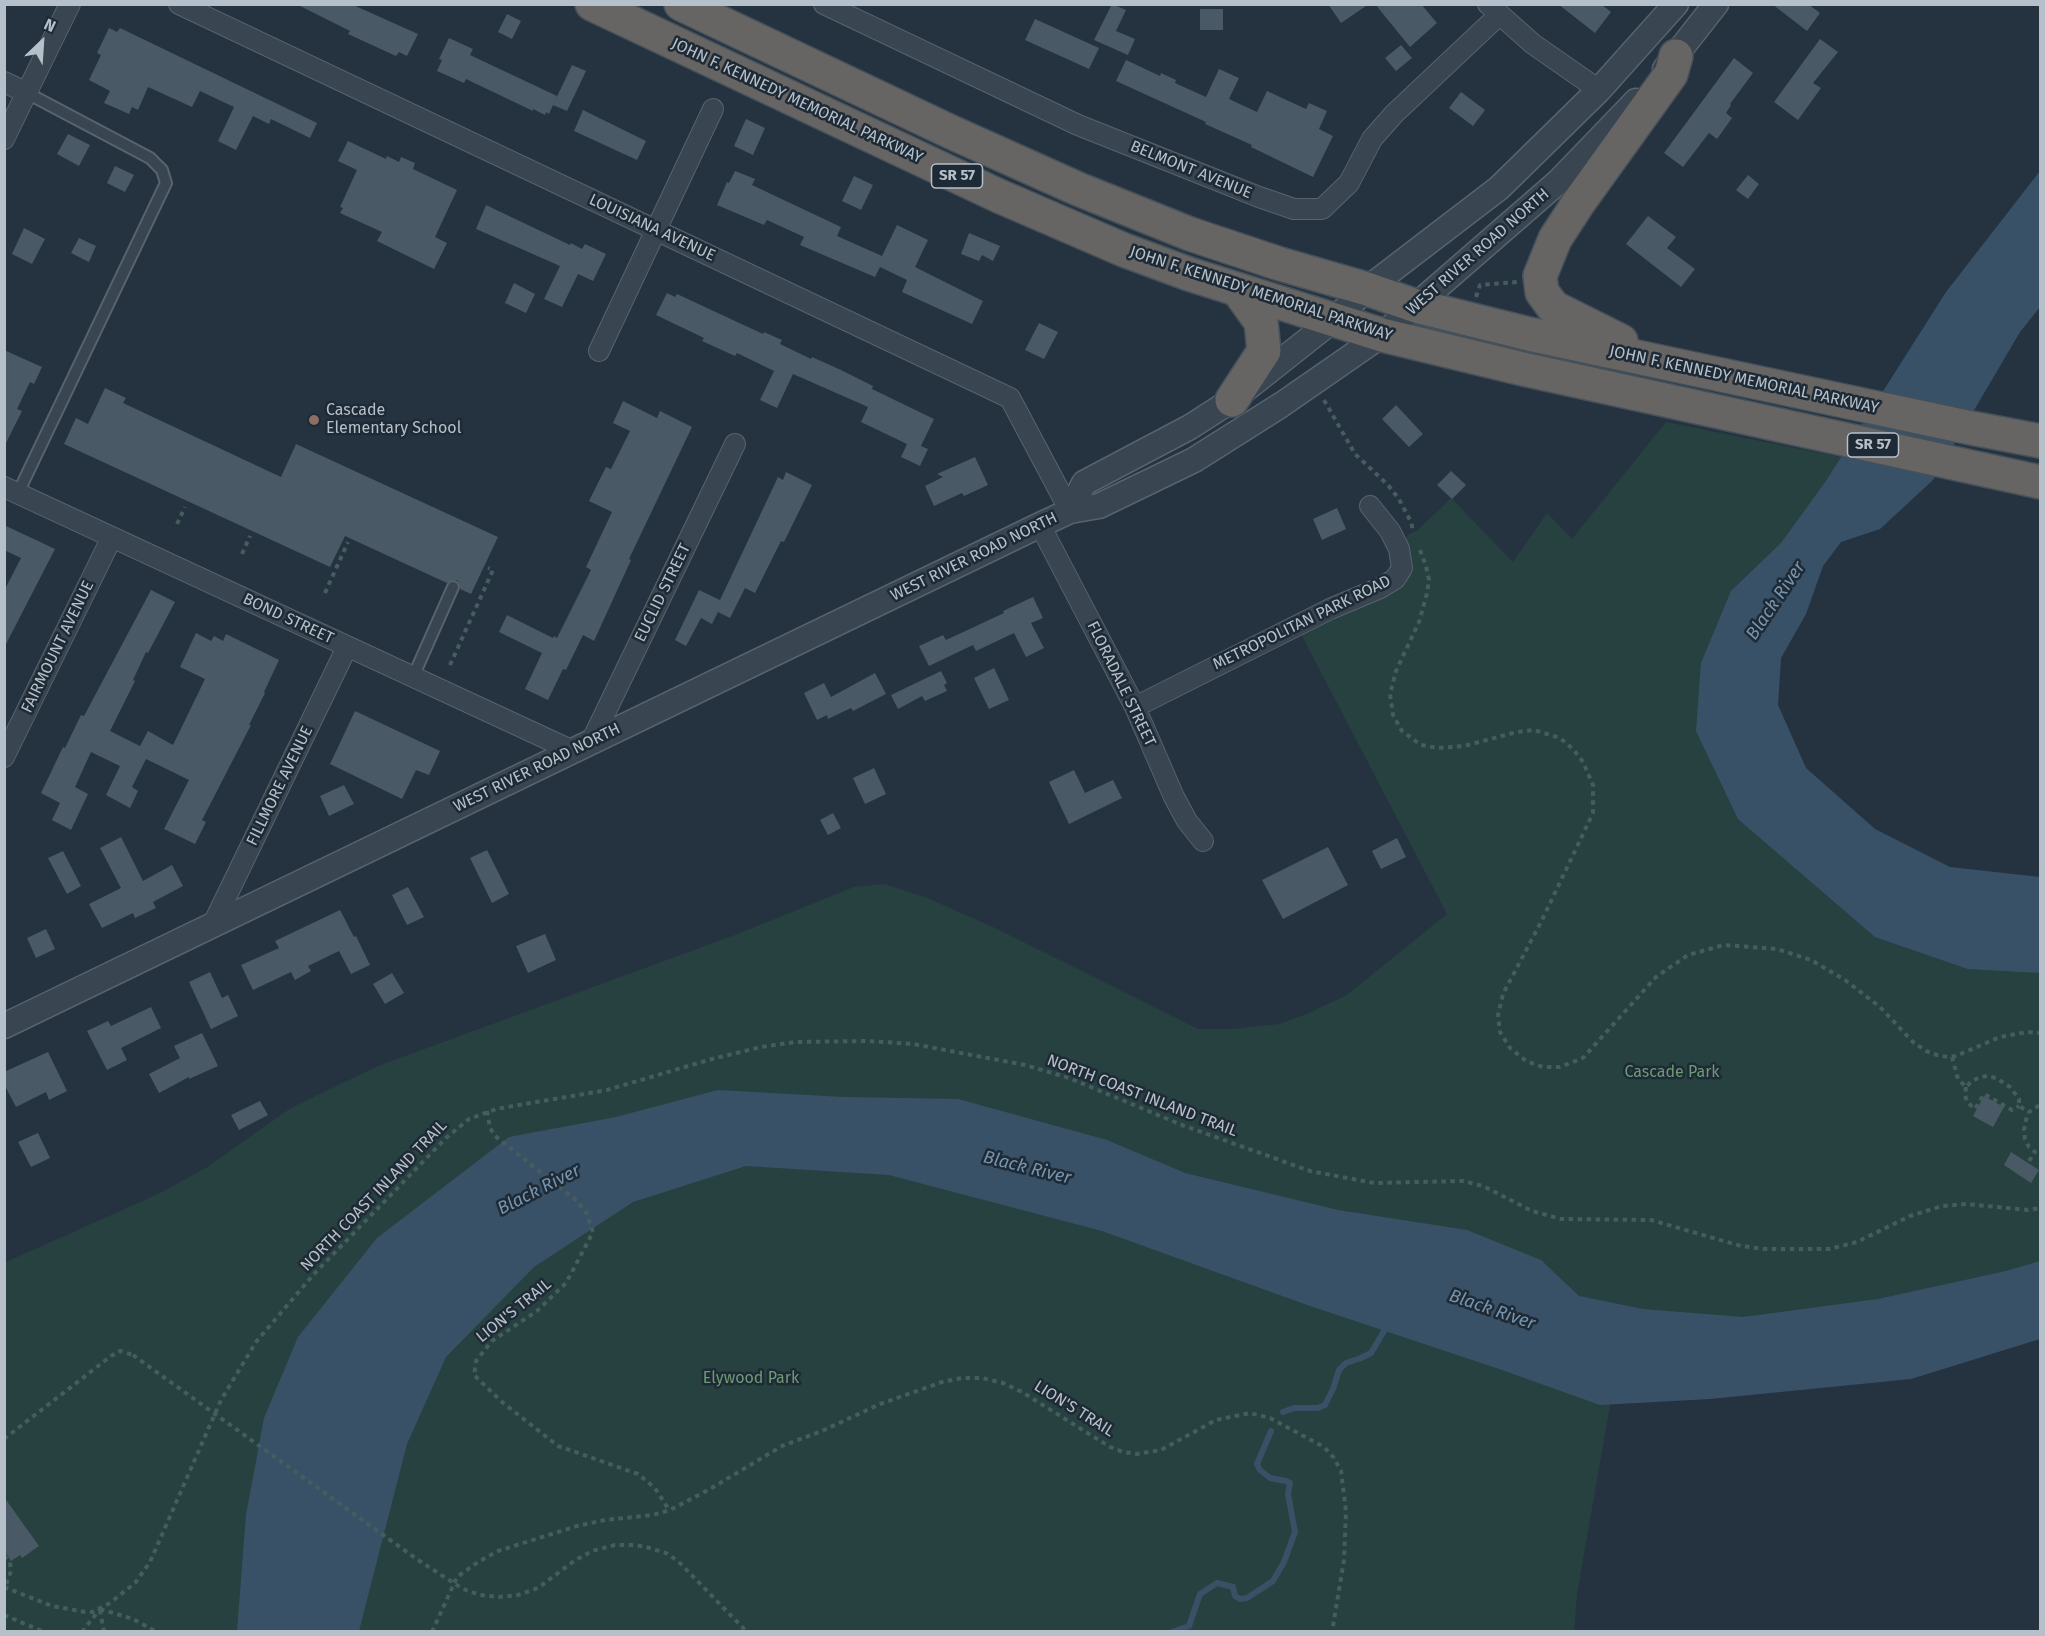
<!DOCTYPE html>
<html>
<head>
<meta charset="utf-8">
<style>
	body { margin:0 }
	#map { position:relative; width:2045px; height:1636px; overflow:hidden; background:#253340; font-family:"Fira Sans",sans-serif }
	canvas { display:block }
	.frame { position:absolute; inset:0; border:6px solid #b6c0ca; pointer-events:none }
	.north { position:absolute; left:12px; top:12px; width:60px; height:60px; -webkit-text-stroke:4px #1e2a35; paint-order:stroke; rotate:25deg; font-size:16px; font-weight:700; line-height:24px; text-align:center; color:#b6c0ca }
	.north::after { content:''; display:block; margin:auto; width:21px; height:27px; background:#b6c0ca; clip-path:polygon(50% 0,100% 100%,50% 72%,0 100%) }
</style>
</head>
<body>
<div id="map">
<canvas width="2045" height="1636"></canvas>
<div class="frame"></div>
<div class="north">N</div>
</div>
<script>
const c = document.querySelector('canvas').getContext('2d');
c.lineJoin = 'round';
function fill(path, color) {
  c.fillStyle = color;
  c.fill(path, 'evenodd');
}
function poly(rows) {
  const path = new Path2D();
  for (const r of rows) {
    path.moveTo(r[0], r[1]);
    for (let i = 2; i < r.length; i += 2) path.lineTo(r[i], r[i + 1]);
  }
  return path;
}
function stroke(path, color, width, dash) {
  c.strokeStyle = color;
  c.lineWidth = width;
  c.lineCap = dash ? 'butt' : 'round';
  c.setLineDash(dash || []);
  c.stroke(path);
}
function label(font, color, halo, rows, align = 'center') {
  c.font = font + ' "Fira Sans",sans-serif';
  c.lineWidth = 5;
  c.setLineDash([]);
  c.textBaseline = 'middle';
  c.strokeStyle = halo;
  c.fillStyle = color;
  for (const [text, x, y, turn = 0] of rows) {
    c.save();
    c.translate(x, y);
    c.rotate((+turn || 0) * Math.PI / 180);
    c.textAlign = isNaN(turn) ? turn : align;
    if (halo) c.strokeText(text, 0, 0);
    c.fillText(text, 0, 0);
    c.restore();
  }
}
const green = poly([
	[1666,422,1879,465,1745,646,1787,813,2040,922,2040,1305,1620,1348,1577,1594,1574,1631,5,1631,4,1263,156,1195,206,1168,291,1108,378,1066,735,935,854,887,884,884,927,898,995,928,1198,1029,1232,1029,1280,1024,1309,1013,1347,995,1447,914,1301,634,1387,595,1399,587,1405,539,1408,535,1418,530,1451,498,1513,562,1547,513,1572,539]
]);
const water = poly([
	[2040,171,2040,307,2020,332,1933,480,1880,529,1841,542,1823,566,1806,614,1781,658,1778,705,1806,768,1875,829,1950,867,2040,877,2040,973,1968,969,1875,937,1738,819,1696,731,1701,663,1731,591,1781,543,1826,481,1946,292],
	[718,1090,843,1097,958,1099,1107,1140,1185,1173,1338,1210,1467,1230,1541,1260,1579,1296,1643,1309,1743,1317,1878,1299,2006,1271,2040,1261,2040,1339,1911,1379,1710,1399,1600,1405,1502,1370,1310,1306,1102,1231,889,1175,746,1166,633,1202,534,1267,446,1357,407,1444,359,1631,237,1631,246,1515,264,1418,298,1337,377,1238,509,1137,616,1117]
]);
const stream = poly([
	[1283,1412,1294,1408,1318,1408,1325,1405,1333,1389,1339,1370,1346,1363,1361,1358,1371,1353,1387,1326],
	[1172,1632,1189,1626,1200,1594,1217,1583,1233,1587,1235,1596,1240,1599,1247,1598,1273,1581,1284,1562,1295,1532,1288,1494,1290,1483,1286,1481,1270,1478,1260,1470,1257,1464,1271,1431]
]);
const building = poly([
	[296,4,351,4,418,34,407,56,399,52,396,56,348,34,350,31],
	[1112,4,1126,10,1116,31,1135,39,1128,55,1094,40],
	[1328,4,1369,4,1341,23],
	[1375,4,1421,4,1437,23,1410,47],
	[1558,4,1601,4,1611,12,1595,33],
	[1772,4,1808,4,1820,13,1807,31],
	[1200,9,1223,9,1223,30,1200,30],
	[507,14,521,21,512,39,498,32],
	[1035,19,1099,48,1089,69,1025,40],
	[109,28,117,32,120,28,317,123,310,138,271,119,269,124,253,116,236,150,218,141,234,107,200,91,192,107,148,87,138,110,132,107,129,114,104,103,110,91,89,80,101,55,97,53],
	[449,38,473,49,470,55,557,96,549,114,546,112,545,115,533,109,533,111,466,79,464,83,437,71,442,60,439,59],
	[1820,39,1838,52,1813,83,1821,88,1798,120,1774,102],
	[1401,45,1412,58,1396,71,1385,58],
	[1734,58,1753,73,1730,104,1731,105,1726,113,1732,118,1717,139,1709,133,1683,167,1664,153],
	[1126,60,1160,76,1161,73,1176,80,1175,83,1206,97,1219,69,1239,78,1229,99,1257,112,1267,91,1306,109,1309,103,1327,111,1319,129,1333,136,1313,177,1251,147,1252,145,1205,124,1206,122,1116,81],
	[572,65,586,71,567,111,553,105],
	[1461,92,1485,110,1473,126,1449,108],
	[583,110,646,141,637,160,574,131],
	[746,119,765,128,753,155,734,146],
	[68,134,90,145,79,166,57,154],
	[348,141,386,159,387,156,399,162,401,157,415,163,413,169,457,190,435,237,447,243,434,269,377,241,382,232,340,213,343,208,340,207,357,170,338,161],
	[115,166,134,175,125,192,107,183],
	[735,171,755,179,752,185,841,227,837,236,882,256,897,225,928,240,915,267,983,301,972,324,902,292,907,280,880,267,875,277,800,245,804,237,767,220,764,225,717,205,727,182,729,183],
	[1748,175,1759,184,1748,199,1736,190],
	[854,176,873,185,861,210,842,201],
	[486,205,570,245,571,243,582,249,585,244,606,254,593,281,578,274,562,307,544,299,560,266,476,229],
	[1648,216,1676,237,1667,248,1695,269,1681,287,1626,244],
	[24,228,45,239,32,264,12,254],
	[969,233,1000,246,993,261,982,255,979,261,961,254],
	[79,238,96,246,89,262,71,253],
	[514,283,535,294,526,313,505,303],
	[667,293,675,297,677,294,763,334,764,332,782,340,780,344,811,359,812,357,841,370,873,386,872,389,934,419,921,446,928,449,920,466,901,457,907,444,861,422,868,407,793,374,777,408,760,400,774,371,737,353,735,356,702,341,704,338,656,315],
	[1039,323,1058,332,1044,359,1025,350],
	[4,350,42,367,34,384,30,382,17,409,22,411,4,447],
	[105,388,126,398,123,403,281,477,296,444,498,537,471,594,460,589,459,583,457,580,452,580,447,583,345,536,330,567,64,444,76,418,88,424],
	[623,401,657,418,660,411,692,427,629,559,631,560,594,641,583,635,566,670,563,669,548,700,525,689,542,653,499,632,507,615,553,638,554,636,557,638,591,570,586,567,612,512,589,501,606,467,611,469,630,431,613,423],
	[1396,405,1423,434,1409,447,1382,419],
	[975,457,988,485,964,496,962,493,934,506,925,486,943,477,937,474],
	[1451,471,1466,485,1452,499,1437,485],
	[786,472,812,485,784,542,781,541,755,593,745,588,730,618,718,612,712,624,701,618,686,646,675,640,699,590,720,600,778,477,783,480],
	[1337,508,1346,529,1322,540,1313,519],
	[4,525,55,549,4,648,4,591,21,558,4,550],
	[151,590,175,602,148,653,146,652,133,680,135,681,110,731,140,746,148,731,173,745,205,679,180,667,196,633,211,641,214,636,223,641,226,634,279,660,264,692,265,693,249,725,251,725,202,820,206,822,195,844,164,829,189,780,146,759,132,787,138,791,130,808,106,795,120,766,91,752,75,787,88,794,71,830,52,820,60,803,41,793,63,747,65,748,81,715,84,716],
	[1033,597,1043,618,1031,623,1044,648,1026,657,1014,633,976,651,973,645,929,666,919,646,943,635,946,640,1004,613,1003,611],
	[994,668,1009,700,989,709,974,678],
	[941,671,947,683,944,685,947,691,925,701,922,696,898,709,891,695],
	[875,673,886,694,853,711,851,708,828,719,827,715,817,720,804,693,824,683,831,697],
	[355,711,440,751,429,775,416,770,402,799,330,764],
	[874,768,886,794,865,804,853,778],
	[1074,770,1085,793,1113,780,1122,798,1069,824,1049,782],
	[344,785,354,804,329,816,320,796],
	[833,813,841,828,828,835,820,820],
	[121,837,143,881,172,865,183,886,153,902,156,908,135,918,133,913,102,928,89,904,121,888,100,848],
	[1397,838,1406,857,1381,869,1372,851],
	[1328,847,1348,885,1283,919,1262,880],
	[487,850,509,894,492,903,470,858],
	[63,851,81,886,67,894,48,858],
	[408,887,424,917,407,925,392,895],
	[340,910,354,937,356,936,370,965,351,974,339,951,308,966,311,971,295,980,291,972,253,990,241,965,279,948,275,941],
	[46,929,55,949,36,958,27,938],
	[545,934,556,960,528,973,516,946],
	[210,972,222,998,228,995,238,1016,211,1029,189,982],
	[392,973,404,993,385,1004,373,984],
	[151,1007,161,1028,121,1048,127,1060,107,1070,87,1031,108,1021,111,1026],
	[202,1033,218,1066,189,1079,189,1077,159,1093,149,1074,180,1058,174,1046],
	[48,1052,67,1091,49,1100,46,1092,16,1107,4,1084,4,1072],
	[1984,1096,2004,1107,1993,1127,1973,1116],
	[260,1101,268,1115,239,1130,231,1115],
	[38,1133,50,1158,31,1167,18,1142],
	[2011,1152,2039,1170,2031,1183,2004,1165],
	[4,1497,39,1546,22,1558,20,1555,11,1561,4,1551]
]);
const path = poly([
	[1476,297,1480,285,1517,282],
	[1324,400,1355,454,1388,485,1399,499,1411,522,1413,531],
	[177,524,185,507],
	[1420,550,1426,566,1429,580,1427,593,1419,622,1396,671,1390,694,1393,715,1402,731,1421,745,1438,748,1464,746,1517,732,1534,730,1560,738,1573,749,1583,762,1593,785,1593,813,1542,920,1503,994,1498,1015,1500,1032,1510,1048,1526,1061,1543,1067,1560,1067,1583,1058,1656,977,1688,955,1724,945,1777,949,1811,960,1845,980,1880,1007,1913,1042,1926,1051,1937,1055,1948,1057,1956,1056,2000,1037,2027,1032,2040,1033],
	[242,554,250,536],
	[325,593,348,542],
	[450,665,493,570,488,568],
	[1952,1057,1958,1079,1966,1087,1972,1081,1980,1077,1987,1076,1996,1078,2010,1087,2019,1099,2019,1106,2029,1112],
	[1966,1087,1965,1095,1967,1102,1975,1109,1984,1094,2012,1110,2019,1106],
	[487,1111,490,1128,495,1136,577,1201,587,1214,593,1232,566,1283,537,1311,492,1341,476,1361,474,1375,502,1402,558,1446,638,1474,655,1488,669,1510],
	[2029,1161,2035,1152,2029,1147,2025,1139,2024,1130,2026,1120,2029,1112,2040,1105],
	[4,1439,111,1356,120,1351,133,1355],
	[4,1556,10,1562,11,1571,5,1588],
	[418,1560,463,1589,480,1595,499,1597,518,1595,538,1588,574,1561,592,1551,615,1545,635,1545,646,1547,666,1553,678,1561,747,1632],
	[4,1587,52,1606,85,1612,92,1612,110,1603,135,1583,150,1562,221,1400,256,1342,314,1274,446,1138,469,1119,496,1109,607,1090,712,1059,761,1047,795,1042,868,1041,913,1044,1025,1065,1069,1078,1182,1125,1310,1171,1374,1183,1463,1181,1483,1186,1532,1211,1561,1219,1651,1220,1741,1246,1765,1249,1830,1249,1857,1242,1910,1216,1942,1206,1966,1204,2028,1210,2040,1208],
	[100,1609,133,1619,157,1632],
	[100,1610,104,1632],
	[4,1615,44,1632],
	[82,1632,99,1610],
	[432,1632,457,1577,478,1562,498,1551,577,1526,605,1520,653,1515,670,1510,710,1489,782,1446,822,1431,880,1404,942,1382,962,1378,982,1378,1003,1383,1022,1392,1110,1447,1123,1452,1137,1454,1161,1450,1216,1420,1250,1413,1270,1418,1324,1447,1334,1458,1341,1471,1346,1511,1344,1560,1332,1632]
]);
const service = poly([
	[18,493,166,183,162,170,150,158,27,93],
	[413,677,453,587]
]);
const minor = poly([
	[179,4,1010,398,1070,511],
	[824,4,1078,125,1259,197,1294,209,1322,209,1349,183,1372,139,1394,114,1499,15],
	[1488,4,1533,44,1599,90],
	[4,82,27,93],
	[4,139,70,4],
	[599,351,713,109],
	[4,487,573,751],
	[1040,525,1135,707,1174,797,1187,821,1203,841],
	[1135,707,1330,609,1380,588,1395,579,1402,568,1399,549,1390,531,1370,506],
	[591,742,735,444],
	[4,757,112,537],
	[212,926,347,647]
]);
const tertiary = poly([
	[1665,69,1716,4],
	[1070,511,1084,483,1190,427,1232,400,1333,320,1367,289,1499,188,1599,90,1676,4],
	[4,1026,1040,525,1070,511,1099,506,1194,460,1281,405,1382,335,1558,182,1636,101]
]);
const trunk = poly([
	[592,4,999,196,1124,250,1189,274,1382,335,1523,369,2040,482],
	[681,4,951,132,1078,189,1190,234,1280,264,1367,289,1416,306,1529,334,1966,427,2040,441],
	[1621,341,1553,307,1542,292,1540,276,1555,239,1579,202,1671,74,1676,56],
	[1232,400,1264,351,1261,322,1238,290]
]);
const pathBridge = poly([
	[133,1355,418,1560]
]);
const markers = [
	[314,420,6,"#8d6e63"]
];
const shields = [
	[957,176,51],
	[1873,445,51]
];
const shieldNames = [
	["SR 57",957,176],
	["SR 57",1873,445]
];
const streetNames = [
	["JOHN F. KENNEDY MEMORIAL PARKWAY",797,101,25],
	["BELMONT AVENUE",1191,170,22],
	["LOUISIANA AVENUE",652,228,25],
	["WEST RIVER ROAD NORTH",1478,252,-41],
	["JOHN F. KENNEDY MEMORIAL PARKWAY",1261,294,18],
	["JOHN F. KENNEDY MEMORIAL PARKWAY",1744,380,12],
	["WEST RIVER ROAD NORTH",974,557,-26],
	["EUCLID STREET",663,593,-64],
	["BOND STREET",288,619,25],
	["METROPOLITAN PARK ROAD",1302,623,-26],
	["FAIRMOUNT AVENUE",58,647,-64],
	["FLORADALE STREET",1121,684,64],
	["WEST RIVER ROAD NORTH",537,768,-26],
	["FILLMORE AVENUE",280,786,-64],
	["NORTH COAST INLAND TRAIL",1142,1096,21],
	["NORTH COAST INLAND TRAIL",374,1196,-46],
	["LION'S TRAIL",514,1311,-39],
	["LION'S TRAIL",1074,1409,32]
];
const poiNames = [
	["Cascade",326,411],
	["Elementary School",326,429]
];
const parkNames = [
	["Cascade Park",1672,1073],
	["Elywood Park",751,1379]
];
const waterNames = [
	["Black River",1776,601,-56],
	["Black River",1027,1168,14],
	["Black River",539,1190,-27],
	["Black River",1492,1310,19]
];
fill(green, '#274141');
fill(water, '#395167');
stroke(stream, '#395167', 6);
fill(building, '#495966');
stroke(service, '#57636d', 14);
stroke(minor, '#57636d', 22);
stroke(tertiary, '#57636d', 27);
stroke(trunk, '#44505a', 36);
stroke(path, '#455d5d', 4, [4.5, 4.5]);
stroke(service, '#394550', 10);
stroke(minor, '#394550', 20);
stroke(tertiary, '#394550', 24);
stroke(trunk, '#666563', 33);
stroke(pathBridge, '#455d5d', 4, [4.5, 4.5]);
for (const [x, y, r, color] of markers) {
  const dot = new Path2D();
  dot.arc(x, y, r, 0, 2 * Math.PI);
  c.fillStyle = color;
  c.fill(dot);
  stroke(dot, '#1e2a35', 2);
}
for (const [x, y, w] of shields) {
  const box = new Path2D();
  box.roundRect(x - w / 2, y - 12, w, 24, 4.5);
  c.fillStyle = '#1e2a35';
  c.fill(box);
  stroke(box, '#b6c0ca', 1.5);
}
label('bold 15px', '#b6c0ca', null, shieldNames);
label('16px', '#b6c0ca', '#1e2a35', streetNames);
label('16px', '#b6c0ca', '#1e2a35', poiNames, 'left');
label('16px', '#6d9b73', '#1e2a35', parkNames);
label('italic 18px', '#7694ad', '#1e2a35', waterNames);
</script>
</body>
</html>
